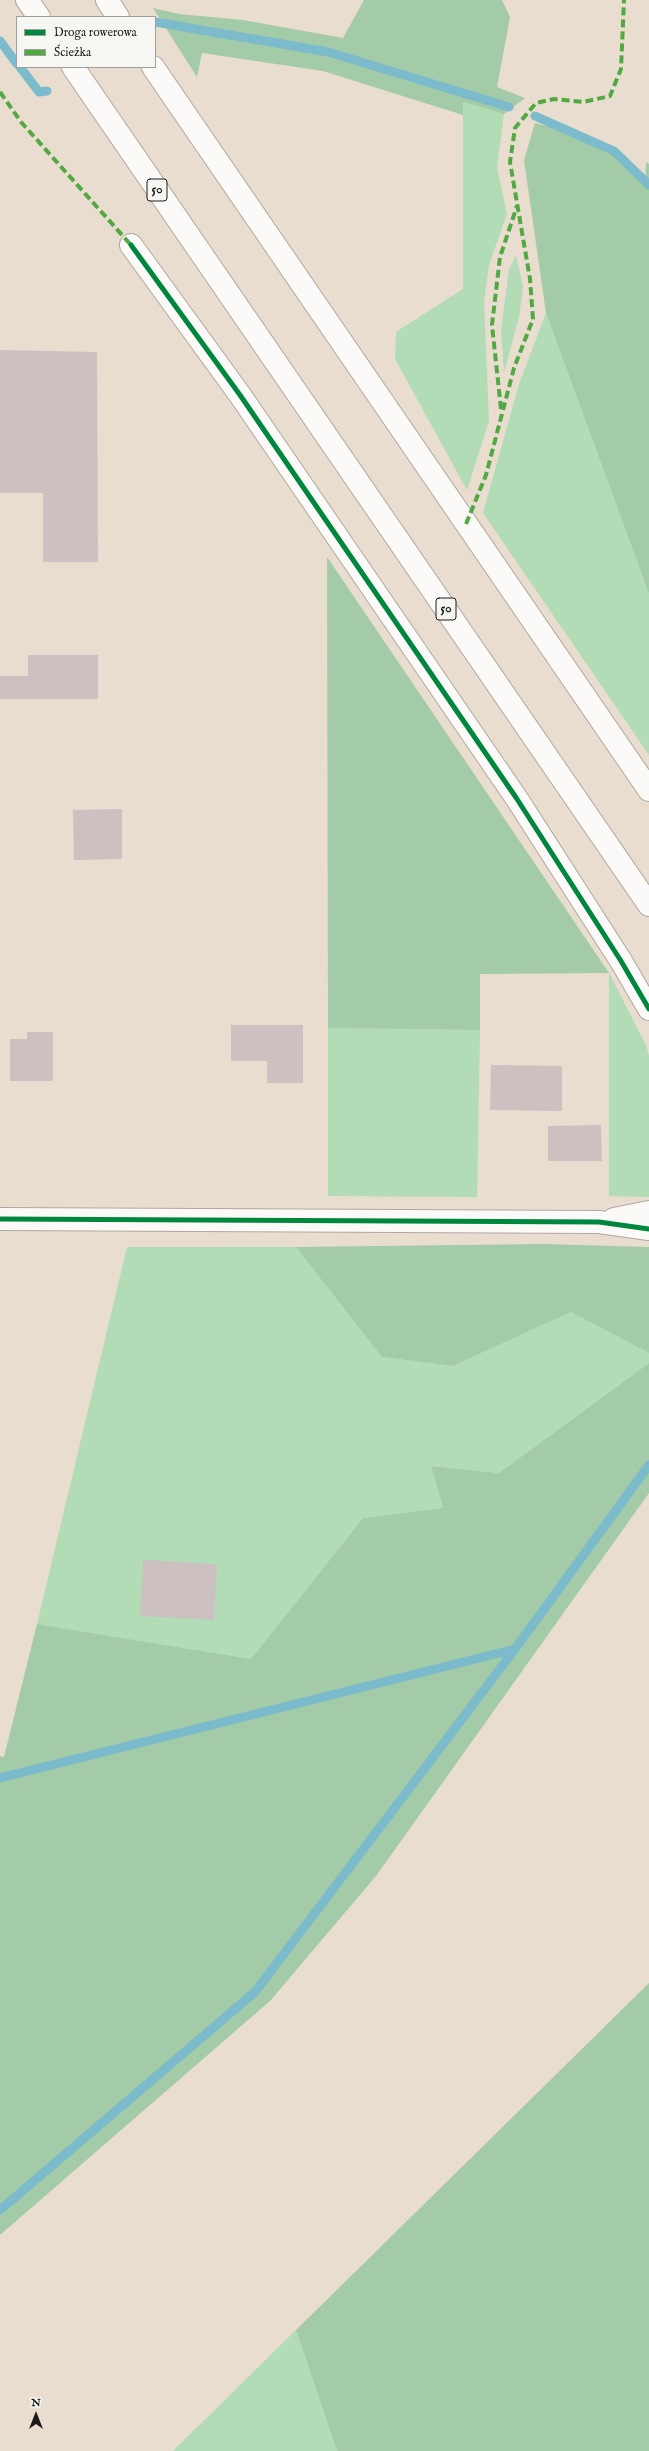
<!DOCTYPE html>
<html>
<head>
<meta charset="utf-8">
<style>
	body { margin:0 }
	#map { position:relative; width:649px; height:2451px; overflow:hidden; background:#e8ddce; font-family:"IM FELL English",serif }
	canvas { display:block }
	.legend { position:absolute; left:16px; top:16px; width:140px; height:52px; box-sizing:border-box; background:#f6f6f2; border:1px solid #9f9f9c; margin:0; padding:5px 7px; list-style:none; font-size:12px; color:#1c1c1c }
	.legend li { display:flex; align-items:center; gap:8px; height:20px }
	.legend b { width:20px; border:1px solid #9f9f9c }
	.north { position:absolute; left:16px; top:2395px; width:40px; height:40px; -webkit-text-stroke:3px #f6f6f2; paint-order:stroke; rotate:0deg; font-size:11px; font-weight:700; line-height:16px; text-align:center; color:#1c1c1c }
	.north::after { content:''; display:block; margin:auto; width:14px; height:18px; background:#1c1c1c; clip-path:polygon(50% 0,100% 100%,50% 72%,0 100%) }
</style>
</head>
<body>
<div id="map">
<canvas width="649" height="2451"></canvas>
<ul class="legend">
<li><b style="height:5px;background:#00873e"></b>Droga rowerowa</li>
<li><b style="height:5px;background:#52a943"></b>Ścieżka</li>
</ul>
<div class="north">N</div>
</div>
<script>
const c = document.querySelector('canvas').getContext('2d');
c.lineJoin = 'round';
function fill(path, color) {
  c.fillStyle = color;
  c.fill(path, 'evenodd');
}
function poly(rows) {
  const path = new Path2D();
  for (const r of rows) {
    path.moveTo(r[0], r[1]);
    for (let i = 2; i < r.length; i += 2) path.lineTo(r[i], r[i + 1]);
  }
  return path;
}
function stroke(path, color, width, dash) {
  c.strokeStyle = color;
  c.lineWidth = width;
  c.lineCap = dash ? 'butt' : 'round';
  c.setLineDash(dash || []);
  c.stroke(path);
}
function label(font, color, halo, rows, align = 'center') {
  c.font = font + ' "IM FELL English",serif';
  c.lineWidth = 3.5;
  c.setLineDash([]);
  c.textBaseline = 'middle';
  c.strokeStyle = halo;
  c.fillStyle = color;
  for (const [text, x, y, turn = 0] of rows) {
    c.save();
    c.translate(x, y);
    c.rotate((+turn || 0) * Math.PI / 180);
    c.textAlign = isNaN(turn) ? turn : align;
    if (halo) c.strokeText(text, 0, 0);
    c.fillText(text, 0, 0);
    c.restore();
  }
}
const green = poly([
	[463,102,504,114,497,168,507,214,489,265,484,301,489,421,467,490,395,359,396,332,463,289],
	[516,255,523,287,519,317,504,373,501,330,509,270],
	[546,313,649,594,649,755,483,513,519,384],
	[609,973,646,1045,649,1056,649,1197,609,1196],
	[328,1028,480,1030,477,1197,328,1196],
	[127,1247,296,1247,383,1357,453,1366,571,1312,649,1353,649,1363,499,1473,431,1466,443,1508,363,1518,251,1659,37,1624],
	[296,2330,337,2451,173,2451]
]);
const forest = poly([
	[364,0,502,0,510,17,497,87,525,98,504,114,463,102,463,115,323,71,202,53,197,77,153,8,179,14,243,20,343,38],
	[535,123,585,135,620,154,645,185,646,162,649,164,649,594,546,313,524,160],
	[327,557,609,973,480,974,480,1030,328,1028],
	[543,1244,649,1247,649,1353,571,1312,453,1366,382,1357,296,1247],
	[649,1363,649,1493,376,1876,270,2001,0,2235,0,1756,4,1757,37,1624,251,1659,363,1518,443,1508,431,1466,499,1473],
	[649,1983,649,2451,337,2451,296,2330]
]);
const stream = poly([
	[155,22,328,52,509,107],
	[0,41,17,64],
	[20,67,39,92,47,91],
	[535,116,614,151,649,185],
	[0,1778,515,1649,649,1465],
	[0,2210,255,1992,515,1649]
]);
const building = poly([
	[0,350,97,352,98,562,43,562,43,493,0,493],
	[28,655,98,655,98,699,0,699,0,676,28,676],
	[122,809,122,859,74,860,73,810],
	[231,1025,303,1025,303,1083,267,1083,267,1061,231,1061],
	[27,1032,53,1032,53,1081,10,1081,10,1039,27,1039],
	[491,1065,562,1066,562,1111,490,1110],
	[601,1125,602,1161,548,1161,548,1126],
	[143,1560,217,1564,214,1620,140,1616]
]);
const minor = poly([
	[107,0,118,17],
	[153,67,649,790],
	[131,245,240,395,517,799,621,961,649,1009],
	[0,1219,599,1222,649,1229],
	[614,1219,649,1212]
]);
const major = poly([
	[27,0,39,17],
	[73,67,649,905]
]);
const quiet = poly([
	[0,92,21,122,131,245],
	[501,409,492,325,500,257,517,206],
	[466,524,486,475,514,368,533,319,530,279,510,162,515,128,536,103,554,99,583,102,610,96,621,69,624,0]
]);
const cycleway = poly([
	[131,245,240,395,517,799,621,961,649,1009],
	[0,1219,599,1222,649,1229]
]);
const shields = [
	[157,190,20],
	[446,609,20]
];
const shieldNames = [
	["50",157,190],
	["50",446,609]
];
fill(green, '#b1dcb5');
fill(forest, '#a3cba7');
stroke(stream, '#7bbbcc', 9);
fill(building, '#cdc0c1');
stroke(minor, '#afa89f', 24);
stroke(major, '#afa89f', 24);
stroke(minor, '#fcfaf8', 22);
stroke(major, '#fcfaf8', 22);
stroke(quiet, '#52a943', 4, [8, 4]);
stroke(cycleway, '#00873e', 5);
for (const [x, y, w] of shields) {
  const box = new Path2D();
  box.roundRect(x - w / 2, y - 11, w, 22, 3);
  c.fillStyle = '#f6f6f2';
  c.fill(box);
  stroke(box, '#1c1c1c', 1);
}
label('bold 13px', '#1c1c1c', null, shieldNames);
</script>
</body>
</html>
